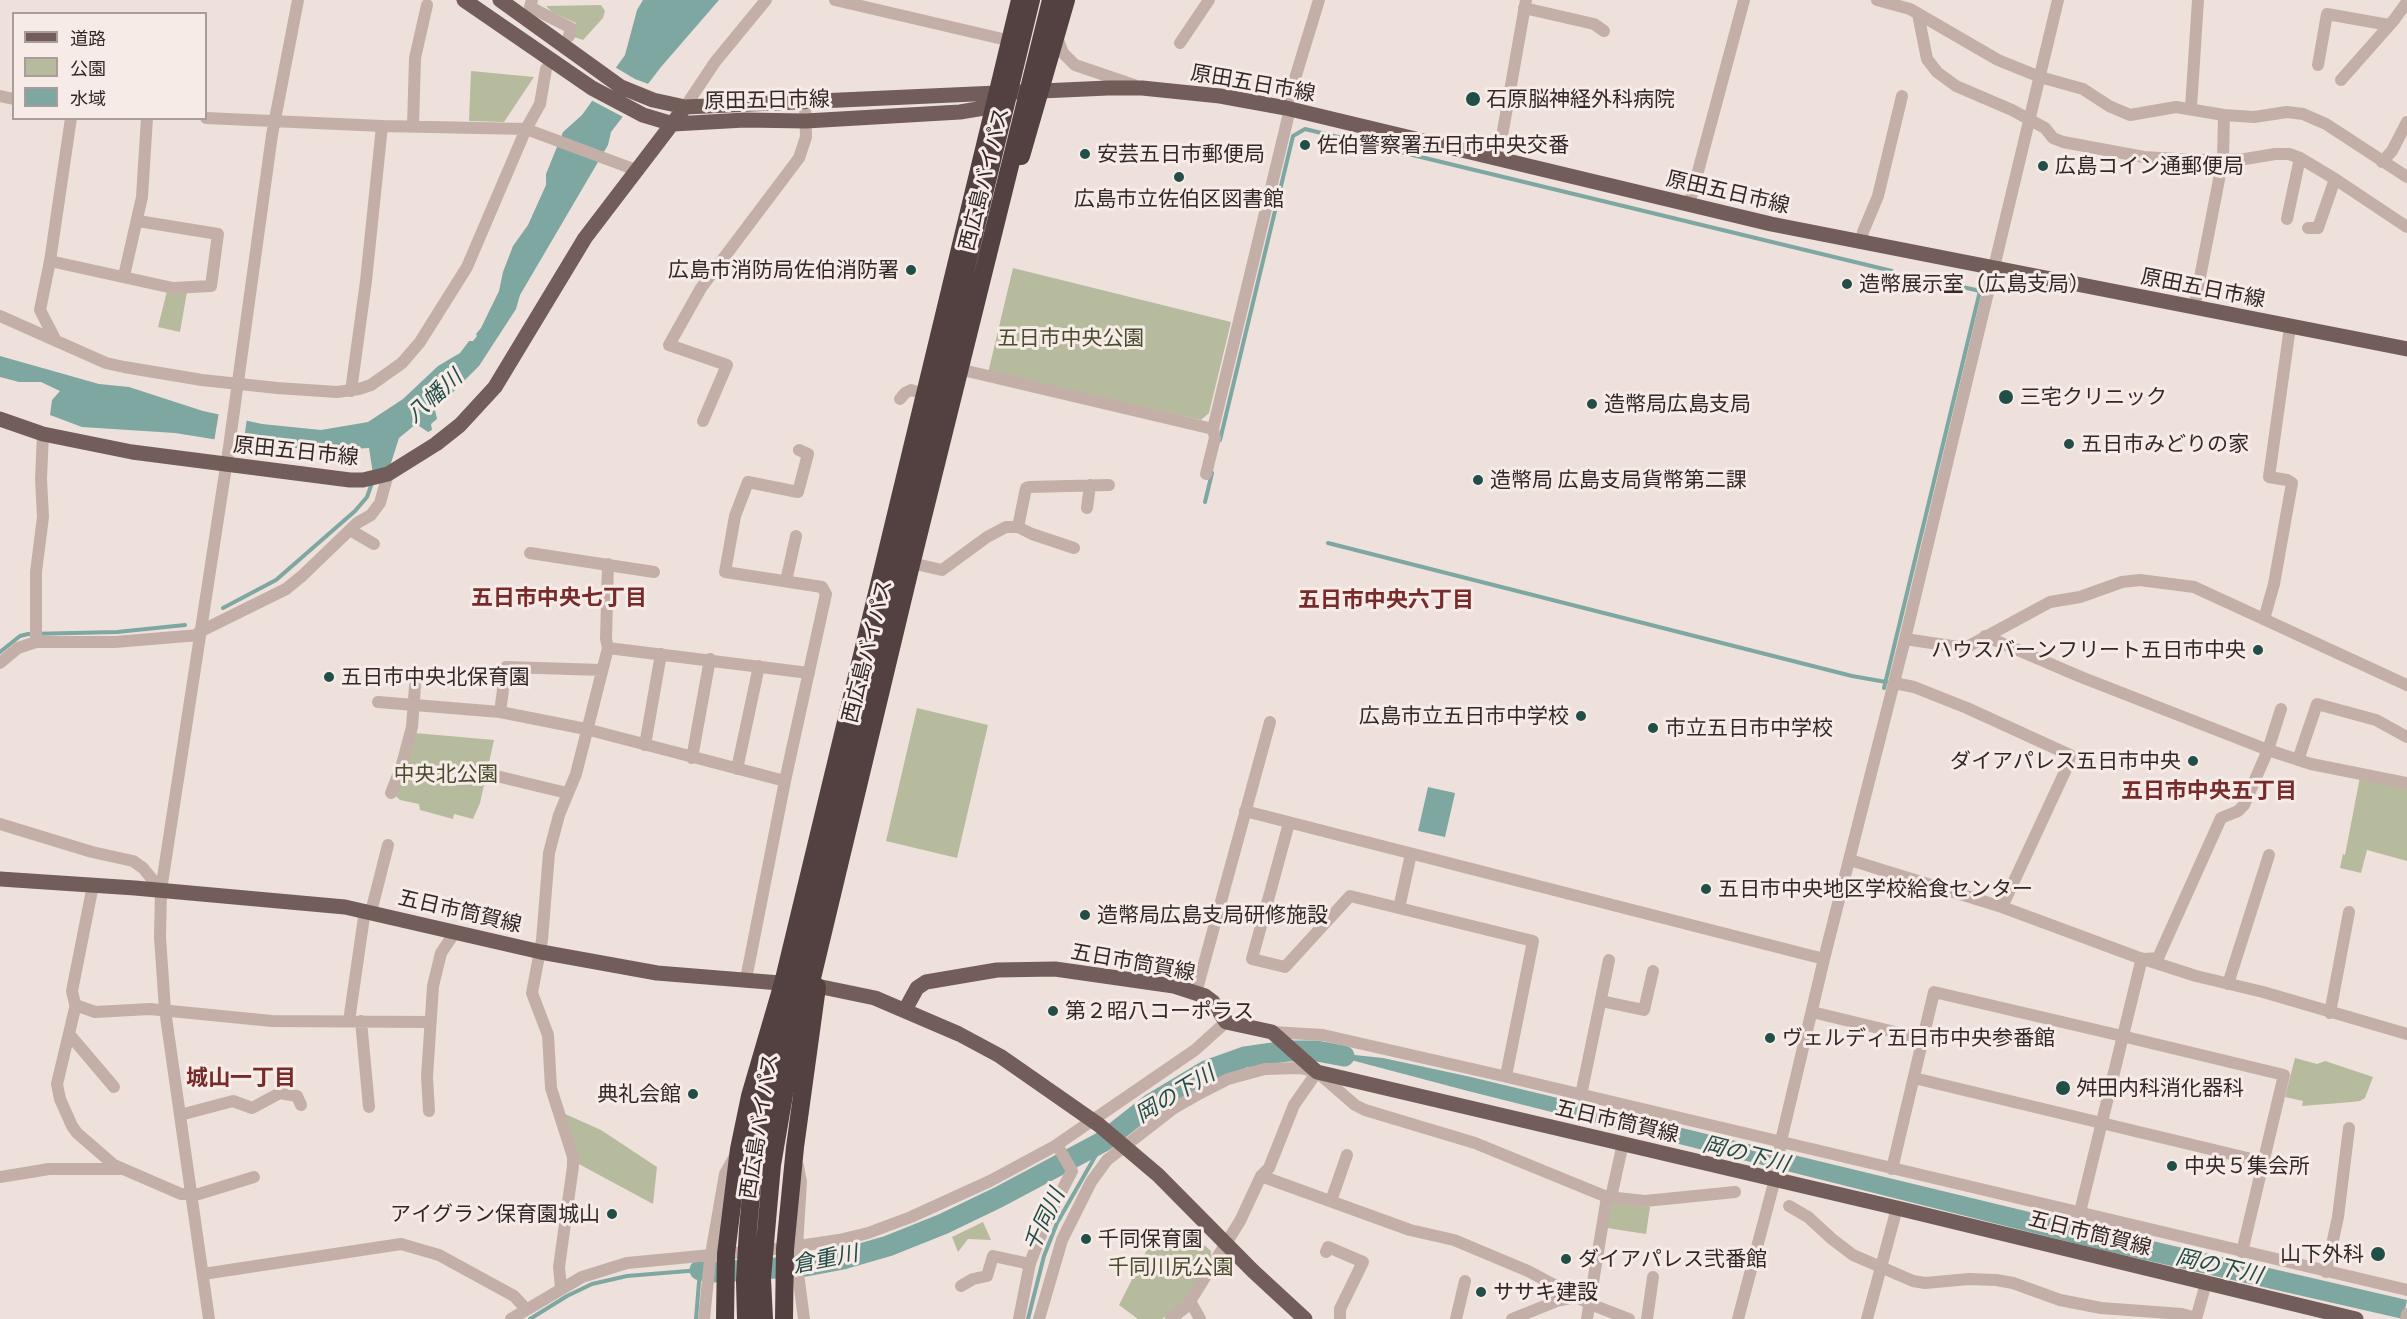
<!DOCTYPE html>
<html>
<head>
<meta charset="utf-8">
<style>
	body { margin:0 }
	#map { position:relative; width:2407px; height:1319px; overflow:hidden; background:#eee1db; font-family:"Exo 2","Noto Sans JP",sans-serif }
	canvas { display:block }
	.legend { position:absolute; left:12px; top:12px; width:195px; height:108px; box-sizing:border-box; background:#f6ebe6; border:2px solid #a89d9a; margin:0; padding:8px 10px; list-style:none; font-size:18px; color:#322827 }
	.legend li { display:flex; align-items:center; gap:12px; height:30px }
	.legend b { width:30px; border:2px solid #a89d9a }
</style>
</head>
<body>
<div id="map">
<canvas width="2407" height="1319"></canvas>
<ul class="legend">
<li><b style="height:8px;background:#725d5a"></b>道路</li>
<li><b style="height:16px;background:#b7bb9d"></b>公園</li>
<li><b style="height:16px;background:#7da7a0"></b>水域</li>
</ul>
</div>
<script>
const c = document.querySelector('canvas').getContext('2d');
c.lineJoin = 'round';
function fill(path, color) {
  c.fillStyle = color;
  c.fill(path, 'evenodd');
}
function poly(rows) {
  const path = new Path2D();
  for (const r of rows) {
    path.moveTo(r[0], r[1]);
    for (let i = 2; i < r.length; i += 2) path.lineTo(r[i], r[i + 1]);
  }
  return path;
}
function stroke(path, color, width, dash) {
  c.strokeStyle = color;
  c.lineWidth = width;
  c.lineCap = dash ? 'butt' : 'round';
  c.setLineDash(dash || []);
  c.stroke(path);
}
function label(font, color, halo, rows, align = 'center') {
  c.font = font + ' "Exo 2","Noto Sans JP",sans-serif';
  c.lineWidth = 6;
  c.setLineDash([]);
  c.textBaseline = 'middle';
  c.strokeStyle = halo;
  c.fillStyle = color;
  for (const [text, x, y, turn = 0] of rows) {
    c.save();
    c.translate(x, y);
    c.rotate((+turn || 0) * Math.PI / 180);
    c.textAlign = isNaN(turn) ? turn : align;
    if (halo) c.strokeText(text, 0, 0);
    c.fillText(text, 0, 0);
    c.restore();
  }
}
const green = poly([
	[601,5,605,11,603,18,583,40,574,37,576,23,552,12,546,6],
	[471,71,534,77,504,122,469,121],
	[1013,268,1231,322,1209,413,1201,420,988,373],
	[167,291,187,292,180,332,158,327],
	[917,708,988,725,957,858,886,841],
	[415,733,494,740,480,803,473,819,454,814,453,819,420,810,419,804,400,800,395,795],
	[2360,777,2407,786,2407,861,2367,850,2361,873,2340,868,2343,854,2345,855],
	[2295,1058,2317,1064,2325,1061,2373,1077,2365,1098,2360,1101,2352,1102,2302,1106,2303,1101,2285,1097],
	[563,1113,601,1130,657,1167,653,1204,577,1163],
	[1610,1203,1650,1207,1646,1234,1607,1228],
	[983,1222,991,1240,968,1239,958,1252,952,1237],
	[1158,1228,1203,1244,1211,1251,1211,1256,1193,1289,1177,1310,1162,1319,1138,1319,1119,1305]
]);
const water = poly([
	[643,0,719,0,661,67,611,132,608,145,520,295,516,309,479,366,435,410,437,419,431,424,432,430,428,432,416,424,399,438,390,466,373,474,369,448,335,450,256,446,175,433,82,427,50,415,52,400,60,391,41,382,19,382,0,377,0,356,99,384,129,387,203,411,262,424,321,430,368,422,403,399,438,366,460,353,469,341,473,341,477,336,476,334,481,328,499,291,503,272,513,246,528,225,546,185,546,174,563,132,582,115,625,55,637,10],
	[1428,787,1455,793,1445,837,1418,831],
	[1317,1051,1383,1058,1471,1077,2075,1223,2407,1300,2403,1319,2097,1249,1468,1091]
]);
const pier = poly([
	[613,66,635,79,651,85,625,118,589,99],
	[219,412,247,418,243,447,214,442]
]);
const stream = poly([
	[1915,276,1980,291,1981,283],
	[1220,440,1293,136,1305,129,1892,271],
	[1205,502,1212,473],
	[1328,543,1852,676,1886,682],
	[223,608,276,580,355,511,367,497,372,483],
	[0,652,20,636,28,634,117,632,185,625],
	[1884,688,1980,291],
	[530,1319,567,1296,592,1284,627,1276,700,1270,696,1319],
	[1028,1319,1044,1256,1057,1223,1104,1141]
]);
const river = poly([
	[700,1270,717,1272,806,1266,843,1259,888,1246,943,1224,999,1197,1104,1141,1151,1104,1206,1071,1245,1057,1287,1051,1317,1051,1344,1056]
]);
const minor = poly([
	[532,0,530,7,571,28,569,36],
	[835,0,1011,41],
	[1877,0,1910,9,1998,60,2040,77,2083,89,2109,106,2130,115,2176,107,2224,115,2254,117,2287,112,2303,114,2326,124,2407,177],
	[1524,8,1594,24,1604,31],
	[1918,14,1927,59,1937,72,1956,86,2012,110,2045,128,2053,138,2063,142,2144,157,2193,160,2245,159,2275,154,2289,154,2300,158,2335,179,2407,227],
	[1056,35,1063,53,1075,65,1134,85],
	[1180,43,1209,0],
	[2318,65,2327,14,2389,25],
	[2341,80,2394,20,2407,2],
	[0,96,14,99],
	[685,107,715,62,766,0],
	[1286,108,1319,0],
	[2191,108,2198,0],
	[206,118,382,126,526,129,636,170],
	[413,126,415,58,427,5],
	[1498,159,1526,0],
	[2382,162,2392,151,2407,122],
	[1689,205,1744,0],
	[2287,219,2300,158],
	[2308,228,2318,228,2335,179],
	[1861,243,1863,232,1878,196,1902,96],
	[50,261,173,288,211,286,218,234,138,221],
	[124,276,142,197,147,118],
	[2194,308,2223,159,2224,115],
	[0,316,106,363,124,367,202,380,277,388,337,392,359,389,371,385,402,363,420,342,467,267,526,129,540,104,546,69],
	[56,341,40,310,50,261,71,118],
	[967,371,1213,429],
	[351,391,366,281,382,126],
	[900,399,905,393,911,390,925,394],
	[703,421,727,365,669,345,701,288,799,158,806,137,805,101],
	[1206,474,1215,438,1213,429,1290,109],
	[1087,508,1090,485],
	[1018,527,1032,534,1074,548],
	[350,530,374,544],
	[530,553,654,572],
	[920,565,942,570,987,537,1006,527,1018,527,1026,488,1029,487,1109,485],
	[786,581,796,536],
	[2264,619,2274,584,2292,483,2287,480,2269,477,2290,327],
	[199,632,286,589,302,576,357,523,371,515,380,503,388,474],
	[1985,636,2081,677,2268,750,2311,764,2407,783],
	[1905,639,1965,648,2050,602,2080,597,2122,582,2140,580,2194,587,2407,685],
	[36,642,36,572,43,517,41,479,43,434],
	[608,648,809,673],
	[0,663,18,648,36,642,115,642,199,635],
	[1894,683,1914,687,1967,708,2070,755,2068,765,2002,907],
	[378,702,500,712,586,729,785,781],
	[500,712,506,667,602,670],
	[645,745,661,654],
	[692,758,710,659],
	[2298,760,2317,704,2376,720,2407,737],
	[737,769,759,666],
	[488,774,567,793],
	[391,793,401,768,412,727,415,686],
	[1245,811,1824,959],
	[1289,823,1252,959,1285,967,1350,896,1533,941,1506,1076],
	[0,824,92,852,133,861,143,868,161,890],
	[1850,860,2002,907,2137,957,2196,976,2263,992,2407,1034],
	[93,885,72,991,75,1004,81,1007,95,1012,150,1009,272,1021,429,1022],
	[1399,908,1411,854],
	[371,912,388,845],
	[746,979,785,781,826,594,822,587,725,572,735,516,748,482,798,492,808,454,799,450],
	[2228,984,2269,855],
	[1196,993,1270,722],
	[1601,1001,1644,1010,1653,971],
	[76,1004,57,1084,60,1099,72,1126,77,1133,114,1165,181,1194,199,1194,254,1177],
	[1812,1012,1924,1039],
	[2330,1013,2349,912],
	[349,1021,365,910],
	[361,1021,369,1107],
	[1272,1032,1323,1035,1503,1076,2407,1290],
	[69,1034,114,1087],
	[1914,1078,2264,1162],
	[1581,1095,1609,960],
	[429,1111,427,1077,433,986,441,953,455,932],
	[180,1115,233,1101,252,1108,280,1093,297,1096,301,1105],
	[798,1166,801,1182,797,1247,798,1273,804,1319],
	[1892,1169,1934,992,2122,1036,2284,1075,2242,1252],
	[1261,1176,1410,1230,1454,1240,1528,1271,1590,1304,1629,1319],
	[0,1177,49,1169,121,1169],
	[1331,1201,1347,1155],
	[1789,1206,1808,1217,1832,1239,1853,1255,1913,1281,1925,1283,1969,1279,1996,1280,2013,1283,2060,1300,2101,1308,2182,1314,2196,1318],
	[2080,1212,2141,962,2144,959,2158,958,2221,818,2238,811,2244,805,2268,750,2281,709],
	[1326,1252,1328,1247,1363,1262,1340,1309,1340,1319],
	[2326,1272,2338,1217,2349,1128],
	[203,1274,401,1244,439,1255,514,1296,526,1309],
	[961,1286,973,1279,987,1276,993,1256,1030,1264],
	[561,1288,559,1267,573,1166,573,1157,551,1088,548,1035,532,993,542,940,549,853,559,815,576,774,608,648,606,639,608,564],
	[1190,1301,1200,1319],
	[209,1319,165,1010,160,937,161,890,229,447,272,135,298,0],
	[511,1319,582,1277,627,1263,785,1248,839,1240,868,1233,911,1217,990,1181,1055,1146,1195,1050,1226,1022],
	[704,1319,710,1260,725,1174,735,1156],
	[1019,1319,1030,1263,1048,1217,1072,1171,1057,1145],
	[1039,1319,1062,1240,1091,1182,1107,1160,1174,1108,1197,1095,1228,1079,1265,1069,1300,1068,1317,1072,1355,1105,1365,1110,1475,1143,1607,1197,1645,1201,1735,1192],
	[1171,1319,1187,1306,1240,1221,1261,1176,1269,1168,1294,1105,1317,1072],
	[1456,1319,1465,1281],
	[1512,1319,1557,1301,1576,1297],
	[1587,1319,1607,1197,1612,1193,1623,1143],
	[1647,1319,1653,1277],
	[1738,1319,1775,1179,1781,1141,1824,959,1905,639,2058,0],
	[1867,1319,1897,1208],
	[2196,1319,2206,1283],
	[2406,1319,2407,1314]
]);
const major = poly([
	[464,0,592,88,643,115,673,124,745,120,806,121,960,112,1002,105],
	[500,0,621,87,653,100,685,107,1108,88,1142,88,1220,96,1286,108,1771,224,2407,349],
	[0,419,43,434,132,452,350,480,363,480,388,474,436,444,460,425,495,387,585,238,685,107],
	[0,879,135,888,345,907,541,952,657,973,817,986,875,998,959,1034,1000,1056,1099,1125,1158,1175,1253,1271,1305,1319],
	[905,1010,917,988,926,982,997,970,1055,969,1174,986,1205,996,1213,1002,1226,1022,1272,1032,1317,1072,1897,1208,2356,1319]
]);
const highway = poly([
	[1021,156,1066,0],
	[725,1319,726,1254,739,1149,750,1096,783,983,1020,0],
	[784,1319,785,1249,795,1147,817,987]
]);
const highwayBridge = poly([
	[746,1319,745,1281,748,1229,754,1162,767,1089,1031,0],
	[764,1319,762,1279,766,1232,772,1165,784,1095,910,569,1051,0]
]);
const markers = [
	[1473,99,8,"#224e48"],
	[1305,145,6,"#224e48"],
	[1085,154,6,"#224e48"],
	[2043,166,6,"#224e48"],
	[1179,177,6,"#224e48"],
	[911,270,6,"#224e48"],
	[1847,284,6,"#224e48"],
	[2006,397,8,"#224e48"],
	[1592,404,6,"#224e48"],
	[2069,444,6,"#224e48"],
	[1478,480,6,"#224e48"],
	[2258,650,6,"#224e48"],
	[329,677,6,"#224e48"],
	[1581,716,6,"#224e48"],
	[1653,728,6,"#224e48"],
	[2193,761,6,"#224e48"],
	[1706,889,6,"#224e48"],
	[1085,915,6,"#224e48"],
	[1053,1011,6,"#224e48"],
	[1770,1038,6,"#224e48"],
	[2063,1088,8,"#224e48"],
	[693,1094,6,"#224e48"],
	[2172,1166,6,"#224e48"],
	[612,1214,6,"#224e48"],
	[1086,1239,6,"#224e48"],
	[2378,1254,8,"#224e48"],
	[1566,1259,6,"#224e48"],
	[1481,1292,6,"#224e48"]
];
const streetNames = [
	["原田五日市線",1253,83,10],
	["原田五日市線",767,100,-1],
	["西広島バイパス",984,179,-76],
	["原田五日市線",1728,192,13],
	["原田五日市線",2203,288,11],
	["原田五日市線",296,451,6],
	["西広島バイパス",867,651,-76],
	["五日市筒賀線",460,911,13],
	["五日市筒賀線",1133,962,10],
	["五日市筒賀線",1617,1121,13],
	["西広島バイパス",759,1126,-81],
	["五日市筒賀線",2090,1233,14]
];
const poiNames = [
	["石原脳神経外科病院",1486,99],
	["佐伯警察署五日市中央交番",1317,145],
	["安芸五日市郵便局",1097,154],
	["広島コイン通郵便局",2055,166],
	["広島市立佐伯区図書館",1179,199,"center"],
	["広島市消防局佐伯消防署",899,270,"right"],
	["造幣展示室（広島支局）",1859,284],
	["三宅クリニック",2020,397],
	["造幣局広島支局",1604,404],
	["五日市みどりの家",2081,444],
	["造幣局 広島支局貨幣第二課",1490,480],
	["ハウスバーンフリート五日市中央",2246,650,"right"],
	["五日市中央北保育園",341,677],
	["広島市立五日市中学校",1569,716,"right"],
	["市立五日市中学校",1665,728],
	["ダイアパレス五日市中央",2181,761,"right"],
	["五日市中央地区学校給食センター",1718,889],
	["造幣局広島支局研修施設",1097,915],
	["第２昭八コーポラス",1065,1011],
	["ヴェルディ五日市中央参番館",1782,1038],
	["舛田内科消化器科",2076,1088],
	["典礼会館",681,1094,"right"],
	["中央５集会所",2184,1166],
	["アイグラン保育園城山",600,1214,"right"],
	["千同保育園",1098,1239],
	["山下外科",2364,1254,"right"],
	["ダイアパレス弐番館",1578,1259],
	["ササキ建設",1493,1292]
];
const parkNames = [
	["五日市中央公園",1071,338],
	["中央北公園",446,774],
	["千同川尻公園",1171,1267]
];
const waterNames = [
	["八幡川",434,396,-42],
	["岡の下川",1175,1094,-31],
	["岡の下川",1746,1154,14],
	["千同川",1044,1220,-65],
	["倉重川",825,1259,-11],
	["岡の下川",2219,1266,13]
];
const neighbourhoodNames = [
	["五日市中央七丁目",559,598],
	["五日市中央六丁目",1386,600],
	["五日市中央五丁目",2209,791],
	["城山一丁目",241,1078]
];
fill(green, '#b7bb9d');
fill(water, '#7da7a0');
fill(pier, '#eee1db');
stroke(stream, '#7da7a0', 4);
stroke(river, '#7da7a0', 21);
stroke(minor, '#c4afa8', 12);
stroke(major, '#725d5a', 15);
stroke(highway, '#524140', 18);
stroke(highwayBridge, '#524140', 18);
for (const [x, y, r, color] of markers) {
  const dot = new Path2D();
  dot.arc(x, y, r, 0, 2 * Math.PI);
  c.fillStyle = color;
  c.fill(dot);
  stroke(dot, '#f6ebe6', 2);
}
label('21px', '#322827', '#f6ebe6', streetNames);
label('21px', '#322827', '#f6ebe6', poiNames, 'left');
label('21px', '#494d2e', '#f6ebe6', parkNames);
label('italic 22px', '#224e48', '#f6ebe6', waterNames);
label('bold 22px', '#772c2b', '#f6ebe6', neighbourhoodNames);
</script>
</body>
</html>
